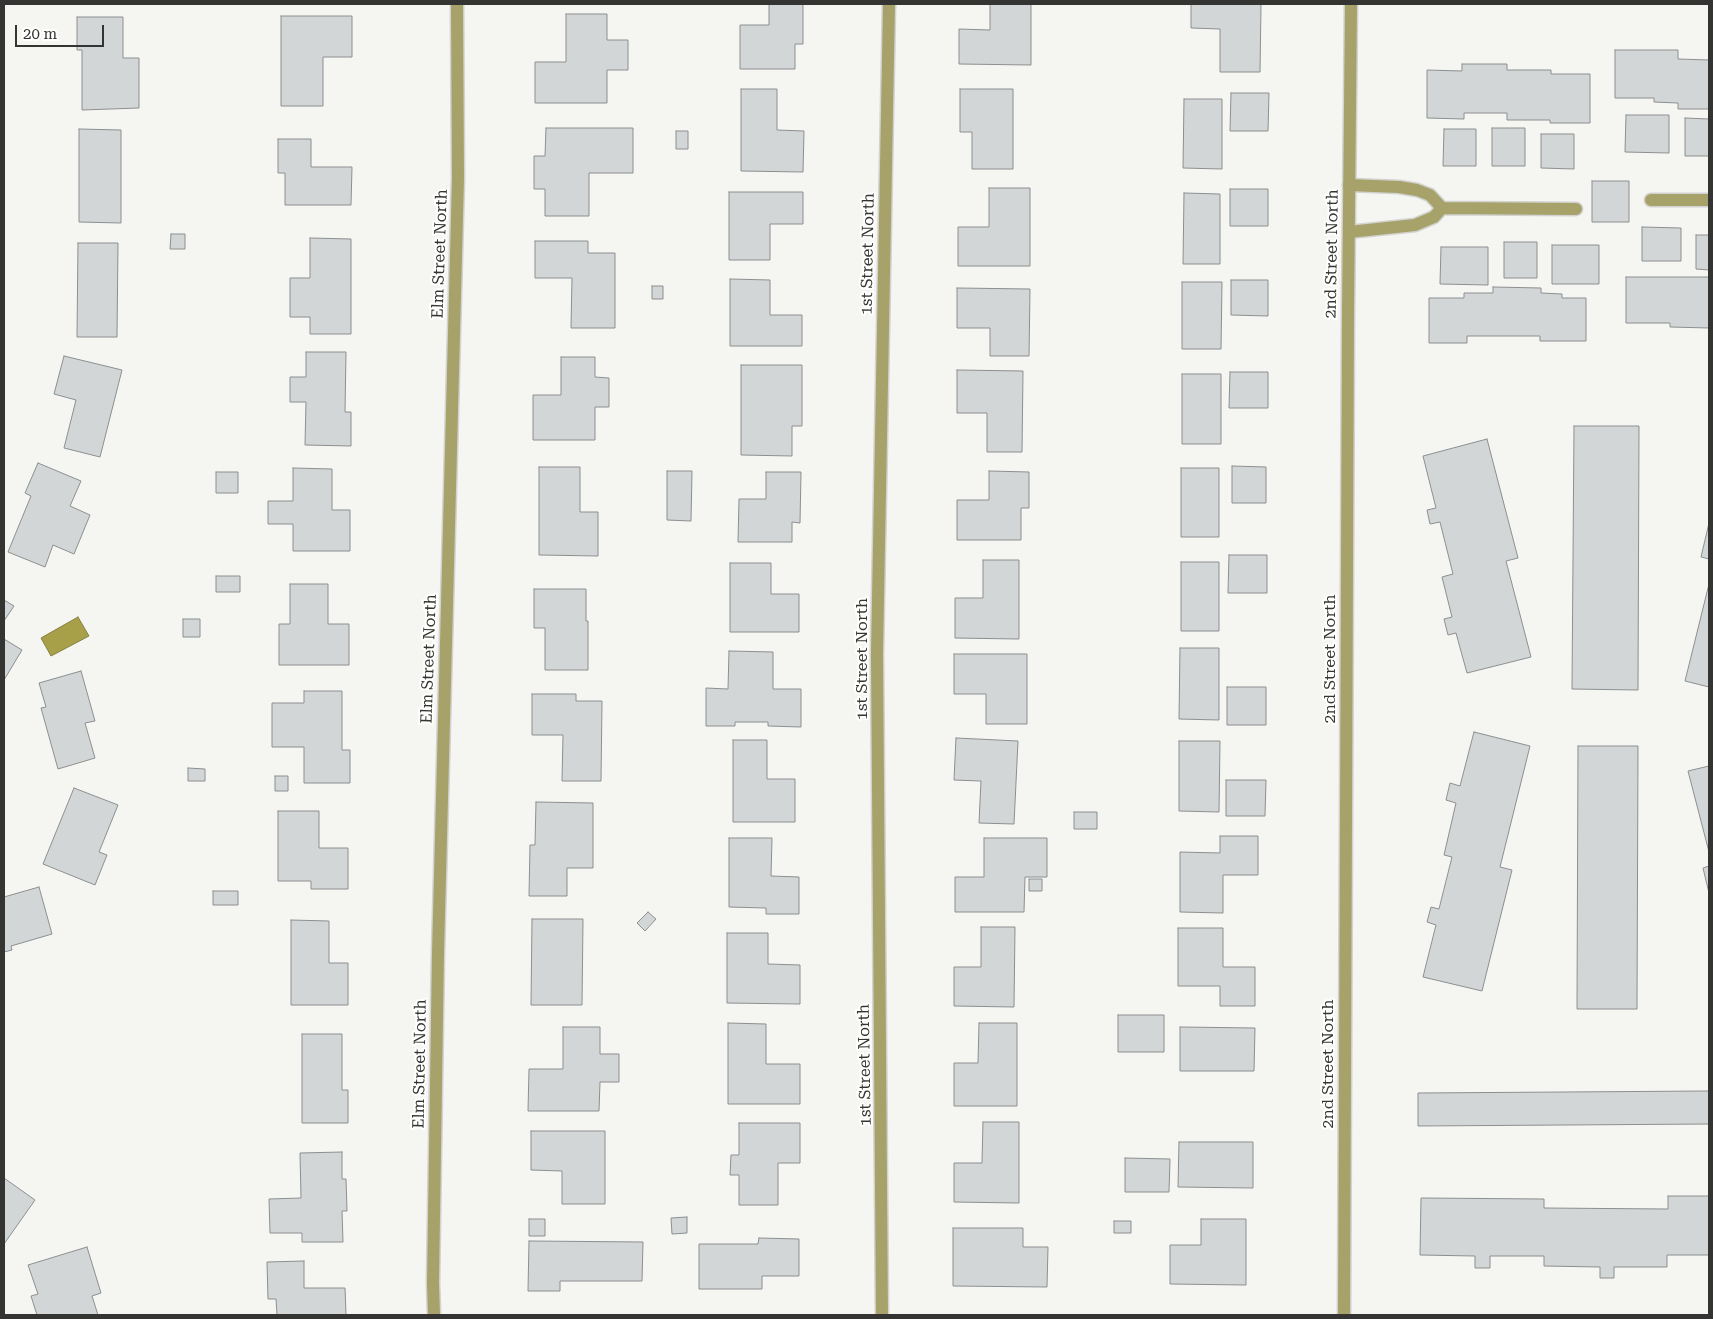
<!DOCTYPE html>
<html>
<head>
<meta charset="utf-8">
<style>
	body { margin:0 }
	#map { position:relative; width:1713px; height:1319px; overflow:hidden; background:#f5f5f2; font-family:"Roboto Serif",serif }
	canvas { display:block }
	.frame { position:absolute; inset:0; border:5px solid #343433; pointer-events:none }
	.scale { position:absolute; left:15px; top:25px; width:89px; height:22px; box-sizing:border-box; border:2px solid #343433; border-top:0; padding-left:6px; font-size:15px; line-height:18px; white-space:nowrap; color:#343433; -webkit-text-stroke:4px #fffffe; paint-order:stroke }
</style>
</head>
<body>
<div id="map">
<canvas width="1713" height="1319"></canvas>
<div class="frame"></div>
<div class="scale">20 m</div>
</div>
<script>
const c = document.querySelector('canvas').getContext('2d');
c.lineJoin = 'round';
function fill(path, color) {
  c.fillStyle = color;
  c.fill(path, 'evenodd');
}
function poly(rows) {
  const path = new Path2D();
  for (const r of rows) {
    path.moveTo(r[0], r[1]);
    for (let i = 2; i < r.length; i += 2) path.lineTo(r[i], r[i + 1]);
  }
  return path;
}
function stroke(path, color, width, dash) {
  c.strokeStyle = color;
  c.lineWidth = width;
  c.lineCap = dash ? 'butt' : 'round';
  c.setLineDash(dash || []);
  c.stroke(path);
}
function label(font, color, halo, rows, align = 'center') {
  c.font = font + ' "Roboto Serif",serif';
  c.lineWidth = 4;
  c.setLineDash([]);
  c.textBaseline = 'middle';
  c.strokeStyle = halo;
  c.fillStyle = color;
  for (const [text, x, y, turn = 0] of rows) {
    c.save();
    c.translate(x, y);
    c.rotate((+turn || 0) * Math.PI / 180);
    c.textAlign = isNaN(turn) ? turn : align;
    if (halo) c.strokeText(text, 0, 0);
    c.fillText(text, 0, 0);
    c.restore();
  }
}
const water = poly([
	[78,617,89,636,51,656,41,638,78,617]
]);
const building = poly([
	[769,4,803,4,803,44,795,44,795,69,740,69,740,25,769,25,769,4],
	[990,4,1031,4,1031,65,959,64,959,29,990,30,990,4],
	[1191,4,1261,4,1260,72,1220,72,1220,29,1191,28,1191,4],
	[566,14,607,14,607,40,628,40,628,70,607,70,607,103,535,103,535,62,566,62,566,14],
	[281,16,352,16,352,57,323,57,323,106,281,106,281,16],
	[77,17,123,17,123,58,139,58,139,108,82,110,82,50,77,50,77,17],
	[1615,50,1678,50,1678,59,1709,60,1709,109,1678,109,1678,103,1654,102,1654,98,1615,98,1615,50],
	[1462,64,1507,64,1507,70,1551,70,1551,74,1590,74,1590,123,1550,123,1550,120,1507,120,1507,113,1464,113,1464,119,1427,118,1427,70,1462,71,1462,64],
	[741,89,777,89,777,130,804,131,803,172,741,171,741,89],
	[960,89,1013,89,1013,169,972,169,972,132,960,132,960,89],
	[1231,93,1269,93,1268,131,1230,131,1231,93],
	[1184,99,1222,99,1222,169,1183,168,1184,99],
	[1626,115,1669,115,1669,153,1625,152,1626,115],
	[1685,118,1709,119,1709,156,1685,156,1685,118],
	[546,128,633,128,633,173,589,173,589,216,545,216,545,189,534,189,534,156,545,156,546,128],
	[1492,128,1525,128,1525,166,1492,166,1492,128],
	[79,129,121,130,121,223,79,222,79,129],
	[1444,129,1476,129,1476,166,1443,166,1444,129],
	[676,131,688,131,688,149,676,149,676,131],
	[1541,134,1574,134,1574,169,1541,168,1541,134],
	[278,139,311,139,311,167,352,167,351,205,285,205,285,173,278,173,278,139],
	[1592,181,1629,181,1629,222,1592,222,1592,181],
	[989,188,1030,188,1030,266,958,266,958,227,989,227,989,188],
	[1230,189,1268,189,1268,226,1230,226,1230,189],
	[729,192,803,192,803,224,770,224,770,260,729,260,729,192],
	[1184,193,1220,194,1220,264,1183,264,1184,193],
	[1642,227,1681,228,1681,261,1642,261,1642,227],
	[171,234,185,234,185,249,170,249,171,234],
	[1696,235,1709,235,1709,270,1696,269,1696,235],
	[310,238,351,239,351,334,310,334,310,317,290,317,290,278,310,278,310,238],
	[535,241,588,241,588,253,615,253,615,328,571,328,572,278,535,278,535,241],
	[1504,242,1537,242,1537,278,1504,278,1504,242],
	[78,243,118,243,117,337,77,337,78,243],
	[1552,245,1599,245,1599,284,1552,284,1552,245],
	[1441,247,1488,247,1488,285,1440,284,1441,247],
	[1626,277,1709,277,1709,328,1670,327,1670,323,1626,323,1626,277],
	[730,279,770,280,770,315,802,315,802,346,730,346,730,279],
	[1231,280,1268,280,1268,316,1231,315,1231,280],
	[1182,282,1222,282,1221,349,1182,349,1182,282],
	[652,286,663,286,663,299,652,299,652,286],
	[1493,287,1541,288,1541,293,1562,294,1562,298,1586,298,1586,341,1540,341,1540,336,1467,336,1467,343,1429,343,1429,298,1464,298,1464,293,1493,293,1493,287],
	[957,288,1030,289,1029,356,990,356,990,328,957,328,957,288],
	[306,352,346,352,345,412,351,412,351,446,305,445,306,402,290,402,290,377,306,377,306,352],
	[64,356,122,370,100,457,64,448,76,400,54,394,64,356],
	[561,357,595,357,595,377,609,378,609,407,595,407,595,440,533,440,533,395,561,395,561,357],
	[741,365,802,365,802,426,792,426,792,456,741,455,741,365],
	[957,370,1023,371,1022,452,987,452,987,413,957,413,957,370],
	[1230,372,1268,372,1268,408,1229,408,1230,372],
	[1182,374,1221,374,1221,444,1182,444,1182,374],
	[1574,426,1639,426,1638,690,1572,689,1574,426],
	[1487,439,1518,558,1506,561,1531,657,1467,673,1456,633,1448,635,1444,619,1452,617,1442,577,1453,574,1440,522,1430,524,1427,510,1436,508,1423,456,1487,439],
	[38,463,81,481,70,506,90,515,74,554,53,545,45,567,8,552,31,496,25,493,38,463],
	[1232,466,1266,467,1266,503,1232,503,1232,466],
	[539,467,580,467,580,512,598,512,598,556,539,555,539,467],
	[293,468,332,469,332,510,350,510,350,551,293,551,293,524,268,524,268,501,293,501,293,468],
	[1181,468,1219,468,1219,537,1181,537,1181,468],
	[667,471,692,471,691,521,667,520,667,471],
	[989,471,1029,472,1029,508,1021,508,1021,540,957,540,957,500,989,500,989,471],
	[216,472,238,472,238,493,216,493,216,472],
	[766,472,801,472,800,523,792,522,792,542,738,542,739,499,766,499,766,472],
	[1709,523,1709,559,1701,557,1709,523],
	[1229,555,1267,555,1267,593,1228,593,1229,555],
	[983,560,1019,560,1019,639,955,638,955,598,983,598,983,560],
	[1181,562,1219,562,1219,631,1181,631,1181,562],
	[730,563,771,563,771,594,799,594,799,632,730,632,730,563],
	[216,576,240,576,240,592,216,592,216,576],
	[290,584,328,584,328,624,349,624,349,665,279,665,279,624,290,624,290,584],
	[1709,584,1709,687,1685,681,1709,584],
	[534,589,586,589,586,621,588,621,588,670,545,670,545,628,534,628,534,589],
	[4,600,14,606,4,621,4,600],
	[183,619,200,619,200,637,183,637,183,619],
	[4,639,22,650,4,680,4,639],
	[1180,648,1219,648,1219,720,1179,719,1180,648],
	[729,651,773,652,773,689,801,689,801,727,768,726,768,722,735,722,735,726,706,726,706,688,728,689,729,651],
	[954,654,1027,654,1027,724,986,724,986,694,954,694,954,654],
	[81,671,95,721,85,723,95,758,58,769,41,708,46,707,39,683,81,671],
	[1227,687,1266,687,1266,725,1227,725,1227,687],
	[304,691,342,691,342,750,350,750,350,783,304,783,304,747,272,747,272,703,304,703,304,691],
	[532,694,576,694,576,701,602,701,601,781,562,781,563,735,532,735,532,694],
	[1474,732,1530,746,1500,867,1512,870,1482,991,1423,977,1436,925,1427,922,1431,907,1439,909,1452,857,1444,855,1456,803,1446,800,1450,783,1460,786,1474,732],
	[956,738,1018,741,1014,824,979,823,981,781,954,780,956,738],
	[733,740,767,740,767,779,795,779,795,822,733,822,733,740],
	[1179,741,1220,741,1219,812,1179,811,1179,741],
	[1578,746,1638,746,1637,1009,1577,1009,1578,746],
	[1709,766,1709,852,1688,771,1709,766],
	[188,768,205,769,205,781,188,781,188,768],
	[275,776,288,776,288,791,275,791,275,776],
	[1226,780,1266,780,1265,816,1226,816,1226,780],
	[74,788,118,805,99,852,107,855,95,885,43,864,74,788],
	[536,802,593,803,593,868,567,868,567,896,529,896,530,845,535,845,536,802],
	[278,811,319,811,319,848,348,848,348,889,311,889,311,881,278,881,278,811],
	[1074,812,1097,812,1097,829,1074,829,1074,812],
	[1220,836,1258,836,1258,875,1223,875,1223,913,1180,912,1180,852,1220,853,1220,836],
	[729,838,772,838,771,876,799,877,799,914,766,914,766,908,729,907,729,838],
	[984,838,1047,838,1047,877,1025,877,1024,912,955,912,955,877,984,877,984,838],
	[1709,866,1709,893,1703,868,1709,866],
	[1029,879,1042,879,1042,891,1029,891,1029,879],
	[39,887,52,934,11,946,12,950,4,952,4,897,39,887],
	[213,891,238,891,238,905,213,905,213,891],
	[648,912,656,919,645,931,637,923,648,912],
	[532,919,583,919,582,1005,531,1005,532,919],
	[291,920,329,921,329,963,348,963,348,1005,291,1005,291,920],
	[981,927,1015,927,1014,1007,954,1006,954,967,981,967,981,927],
	[1178,928,1223,928,1223,967,1255,967,1255,1006,1220,1006,1220,986,1178,986,1178,928],
	[727,933,768,933,768,964,800,965,800,1004,727,1003,727,933],
	[1118,1015,1164,1015,1164,1052,1118,1052,1118,1015],
	[728,1023,766,1024,766,1064,800,1064,800,1104,728,1104,728,1023],
	[979,1023,1017,1023,1017,1106,954,1106,954,1063,978,1063,979,1023],
	[563,1027,600,1027,600,1054,619,1054,619,1082,600,1082,599,1111,528,1111,529,1069,563,1069,563,1027],
	[1180,1027,1255,1028,1254,1071,1180,1071,1180,1027],
	[302,1034,342,1034,342,1090,348,1090,348,1123,302,1123,302,1034],
	[1709,1091,1709,1124,1418,1126,1418,1093,1709,1091],
	[983,1122,1019,1122,1019,1203,954,1202,954,1163,982,1163,983,1122],
	[739,1123,800,1123,800,1163,778,1163,778,1205,739,1205,739,1175,730,1175,731,1155,739,1155,739,1123],
	[531,1131,605,1131,605,1204,562,1204,562,1171,531,1170,531,1131],
	[1179,1142,1253,1142,1253,1188,1178,1187,1179,1142],
	[342,1152,342,1179,346,1179,347,1211,342,1211,343,1242,302,1242,302,1233,270,1233,269,1199,301,1198,300,1153,342,1152],
	[1125,1158,1170,1159,1169,1192,1125,1192,1125,1158],
	[4,1178,35,1200,4,1244,4,1178],
	[1668,1196,1709,1196,1709,1255,1667,1255,1667,1267,1614,1267,1614,1278,1600,1278,1600,1267,1544,1266,1544,1256,1490,1256,1490,1268,1475,1268,1475,1256,1420,1255,1421,1198,1544,1199,1544,1208,1668,1209,1668,1196],
	[687,1217,687,1233,672,1234,671,1218,687,1217],
	[529,1219,545,1219,545,1236,529,1236,529,1219],
	[1201,1219,1246,1219,1246,1285,1170,1284,1170,1245,1201,1245,1201,1219],
	[1114,1221,1131,1221,1131,1233,1114,1233,1114,1221],
	[953,1228,1023,1228,1023,1247,1048,1247,1047,1287,953,1286,953,1228],
	[759,1238,799,1239,799,1276,762,1276,762,1289,699,1289,699,1244,758,1244,759,1238],
	[529,1241,643,1242,642,1281,560,1281,560,1291,528,1291,529,1241],
	[87,1247,101,1293,92,1296,98,1315,37,1315,31,1296,38,1294,28,1265,87,1247],
	[304,1261,304,1288,345,1288,346,1315,277,1315,276,1299,268,1299,267,1262,304,1261]
]);
const service = poly([
	[1651,200,1709,200],
	[1442,208,1576,209],
	[1349,232,1415,225,1434,217,1442,208,1430,195,1417,190,1399,187,1349,185]
]);
const minor = poly([
	[882,1315,877,653,889,4],
	[1344,1315,1348,314,1351,4]
]);
const tertiary = poly([
	[434,1315,433,1283,438,953,458,178,457,4]
]);
const streetNames = [
	["Elm Street North",440,254,-88],
	["1st Street North",868,254,-89],
	["2nd Street North",1332,254,-89],
	["Elm Street North",429,659,-88],
	["1st Street North",862,659,-90],
	["2nd Street North",1330,659,-90],
	["Elm Street North",420,1064,-89],
	["2nd Street North",1328,1064,-90],
	["1st Street North",865,1065,-91]
];
fill(water, '#a8a048');
stroke(water, '#858042', 1);
fill(building, '#d3d6d7');
stroke(building, '#8c8f90', 1);
stroke(service, '#d2d2d0', 15);
stroke(minor, '#d2d2d0', 15);
stroke(tertiary, '#d2d2d0', 15);
stroke(service, '#a6a269', 12);
stroke(minor, '#a6a269', 12);
stroke(tertiary, '#a6a269', 12);
label('16px', '#343433', '#fffffe', streetNames);
</script>
</body>
</html>
